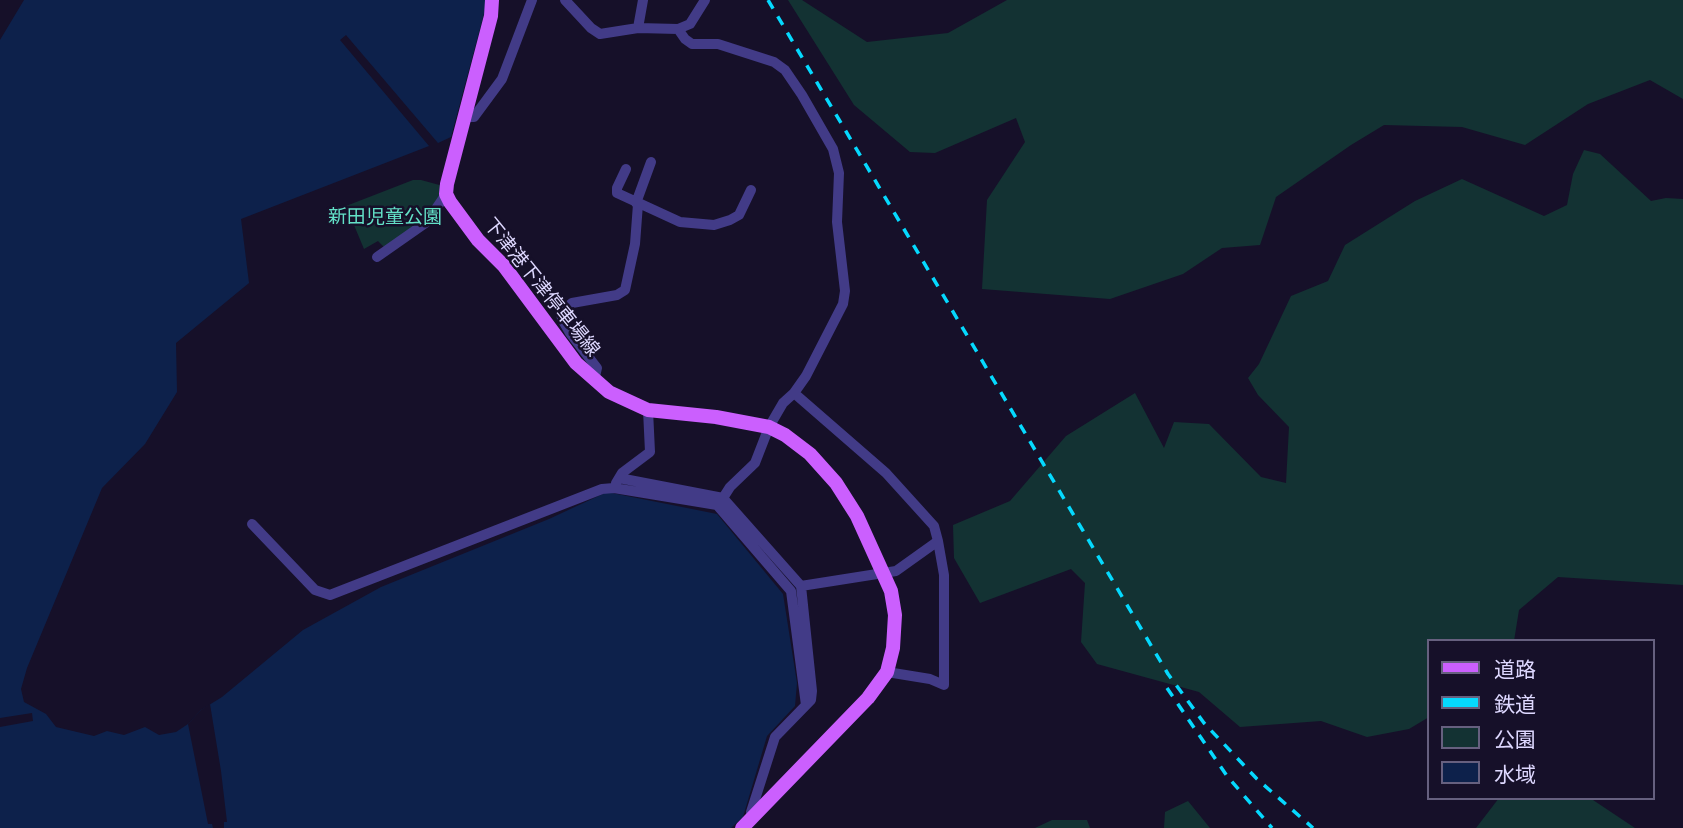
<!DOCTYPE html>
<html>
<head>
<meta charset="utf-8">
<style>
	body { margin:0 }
	#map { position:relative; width:1683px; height:828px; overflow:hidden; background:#161029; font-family:"Exo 2","Noto Sans JP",sans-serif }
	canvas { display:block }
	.legend { position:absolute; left:1427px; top:639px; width:228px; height:161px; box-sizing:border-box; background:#161029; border:2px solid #66607f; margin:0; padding:9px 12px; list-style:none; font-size:21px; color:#ded8ff }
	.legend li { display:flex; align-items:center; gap:14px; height:35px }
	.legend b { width:35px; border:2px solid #66607f }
</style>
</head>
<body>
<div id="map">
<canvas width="1683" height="828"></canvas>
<ul class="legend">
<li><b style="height:9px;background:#cb5ffe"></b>道路</li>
<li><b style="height:9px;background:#05d9fe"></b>鉄道</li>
<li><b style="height:19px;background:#133233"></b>公園</li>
<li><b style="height:19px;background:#0d214b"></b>水域</li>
</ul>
</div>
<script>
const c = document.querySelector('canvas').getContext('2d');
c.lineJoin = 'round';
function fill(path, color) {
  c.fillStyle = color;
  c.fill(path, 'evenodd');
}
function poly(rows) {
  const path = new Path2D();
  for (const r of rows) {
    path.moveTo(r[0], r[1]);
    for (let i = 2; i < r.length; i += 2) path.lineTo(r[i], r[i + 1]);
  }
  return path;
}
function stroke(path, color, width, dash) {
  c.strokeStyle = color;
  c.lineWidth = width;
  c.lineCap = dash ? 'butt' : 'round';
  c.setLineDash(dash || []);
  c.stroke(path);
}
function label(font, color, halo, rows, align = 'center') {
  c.font = font + ' "Exo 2","Noto Sans JP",sans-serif';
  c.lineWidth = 5;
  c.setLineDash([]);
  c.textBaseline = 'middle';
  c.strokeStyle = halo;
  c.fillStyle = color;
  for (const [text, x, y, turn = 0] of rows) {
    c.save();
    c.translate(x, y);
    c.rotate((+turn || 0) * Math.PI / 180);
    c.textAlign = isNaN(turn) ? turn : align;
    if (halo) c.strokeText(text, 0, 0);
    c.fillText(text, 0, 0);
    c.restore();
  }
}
const green = poly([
	[788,0,802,0,867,42,948,33,1007,0,1683,0,1683,99,1650,80,1588,104,1525,145,1462,127,1384,125,1351,145,1276,197,1260,245,1222,248,1183,274,1110,299,982,289,987,200,1025,142,1016,118,935,153,910,152,854,105],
	[1584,150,1600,154,1651,201,1666,198,1683,199,1683,585,1558,577,1519,610,1514,641,1429,641,1429,717,1409,729,1367,737,1321,721,1240,727,1199,692,1097,664,1081,642,1085,583,1071,569,980,603,954,558,953,525,1010,501,1066,436,1135,393,1164,448,1174,422,1209,424,1261,477,1286,483,1289,427,1258,395,1248,378,1259,364,1291,296,1328,281,1345,245,1415,201,1462,179,1544,216,1567,205,1573,174],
	[413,180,421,180,443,186,440,197,424,221,385,248,378,241,364,249,346,206],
	[1499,798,1590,798,1635,828,1476,828],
	[1188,801,1210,828,1164,828,1165,812],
	[1052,820,1087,820,1090,828,1035,828]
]);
const water = poly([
	[24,0,485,0,485,10,451,137,438,143,346,35,340,40,429,146,241,219,249,283,176,343,177,392,145,444,102,488,27,668,21,689,24,702,46,714,56,727,94,736,107,731,124,735,145,727,159,735,176,732,188,724,201,710,222,697,303,630,381,587,549,519,607,492,717,514,783,594,797,683,795,706,767,736,743,817,731,828,0,828,0,40]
]);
const pier = poly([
	[210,704,221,771,227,822,224,822,224,828,213,828,212,824,208,824,188,724,201,710],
	[32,713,33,721,0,727,0,718]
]);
const minor = poly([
	[565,0,591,28,600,34,638,28,678,29,685,39,692,44,718,44,774,62,785,70,802,95,833,149,839,173,837,222,845,291,843,304,806,376,794,393,783,403,769,427,755,463,730,487,723,498,619,478],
	[638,28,643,0],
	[678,29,690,24,705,0],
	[464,117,474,117,502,79,532,0],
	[626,169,617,188,617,193,680,222,714,225,730,220,739,215,751,190],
	[636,203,651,162],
	[377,257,427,222,446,194],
	[594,381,597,368,570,333,562,319,561,313,572,303,617,295,625,290,635,244,638,204],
	[794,393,886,473,934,526,938,541],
	[616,483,622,473,650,452,648,410],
	[723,498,801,586,812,691,811,700,775,737,751,812,753,818],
	[252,524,315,590,330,595,602,489,614,488,717,505,791,591,806,705],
	[801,586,896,571,938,541,944,575,944,685,930,679,887,672]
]);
const major = poly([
	[492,0,491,16,447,184,446,194,450,202,478,240,504,266,576,363,609,392,648,410,716,417,769,427,785,435,810,454,836,483,857,516,891,591,895,615,893,648,887,672,868,698,742,828]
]);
const rail = poly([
	[768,0,1168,674,1204,723,1257,779,1313,828],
	[1167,688,1227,776,1272,828]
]);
const parkNames = [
	["新田児童公園",385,217]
];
const streetNames = [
	["下津港下津停車場線",542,287,51]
];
fill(green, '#133233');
fill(water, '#0d214b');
fill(pier, '#161029');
stroke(minor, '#423b87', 10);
stroke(major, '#cb5ffe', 14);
stroke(rail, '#05d9fe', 3.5, [10, 9]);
label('19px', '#63e0c7', '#161029', parkNames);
label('19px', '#ded8ff', '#161029', streetNames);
</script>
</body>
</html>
